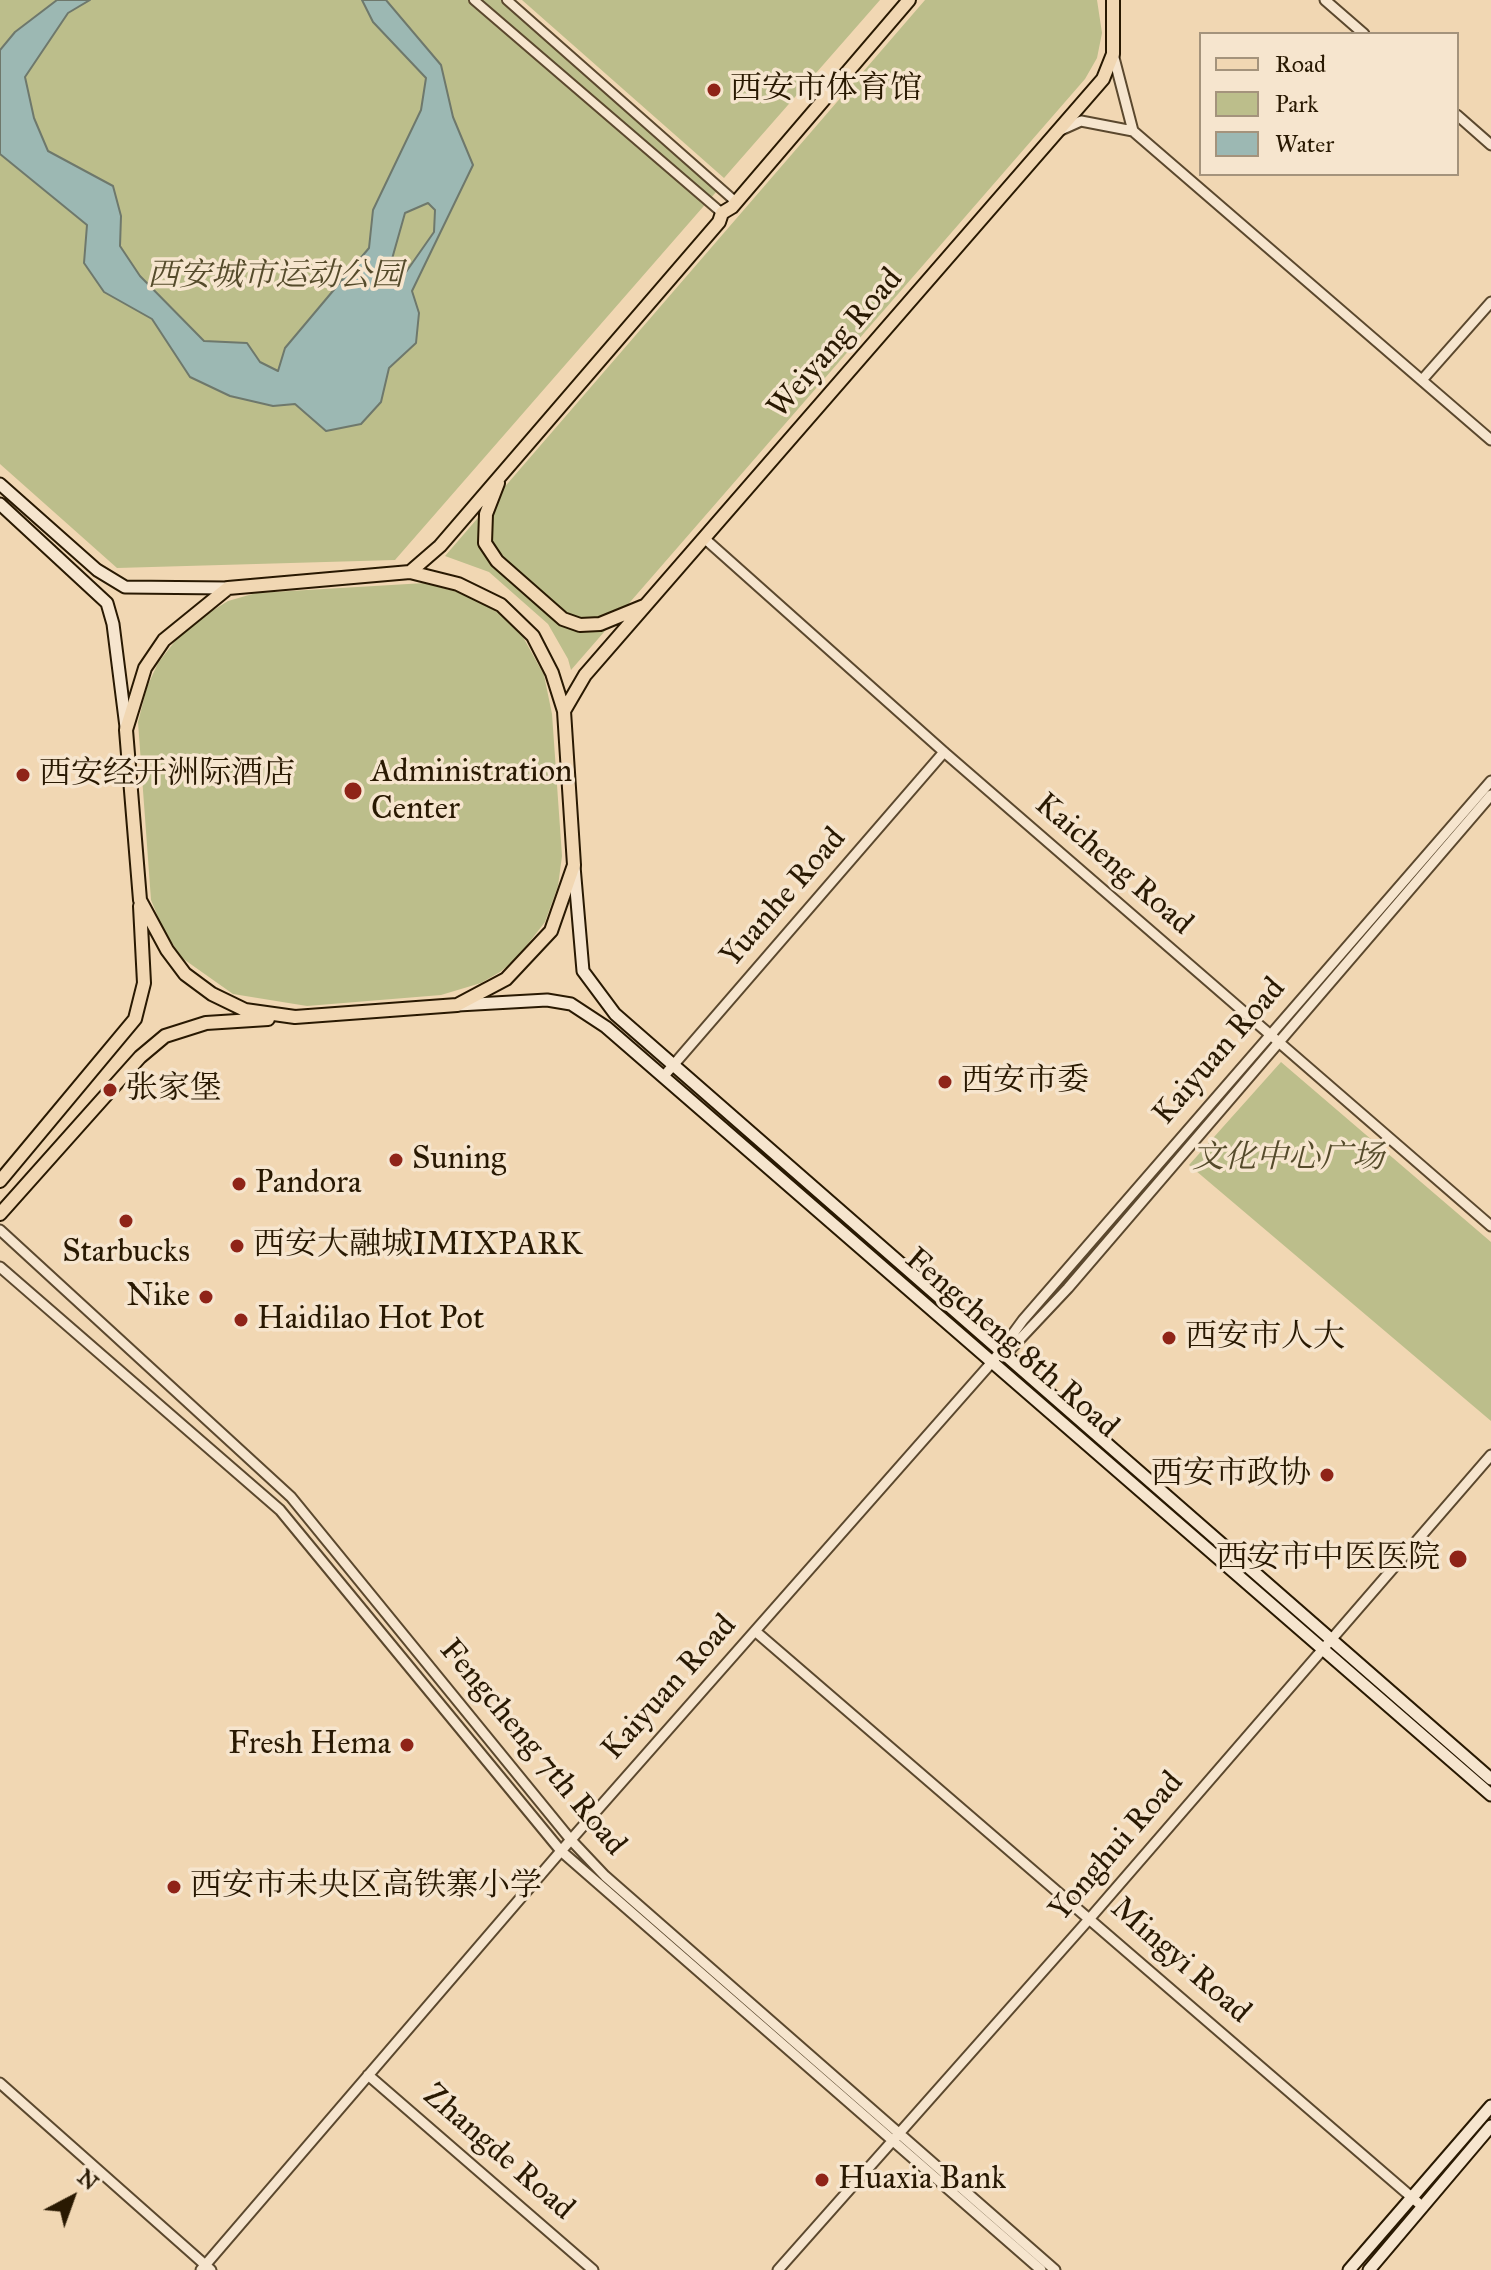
<!DOCTYPE html>
<html>
<head>
<meta charset="utf-8">
<style>
	body { margin:0 }
	#map { position:relative; width:1491px; height:2270px; overflow:hidden; background:#f1d7b3; font-family:"IM FELL Great Primer",serif }
	canvas { display:block }
	.legend { position:absolute; left:1199px; top:32px; width:260px; height:144px; box-sizing:border-box; background:#f6e5ce; border:2px solid #a4937c; margin:0; padding:10px 14px; list-style:none; font-size:24px; color:#291902 }
	.legend li { display:flex; align-items:center; gap:16px; height:40px }
	.legend b { width:40px; border:2px solid #a4937c }
	.north { position:absolute; left:32px; top:2158px; width:80px; height:80px; -webkit-text-stroke:6px #f6e5ce; paint-order:stroke; rotate:41deg; font-size:22px; font-weight:700; line-height:32px; text-align:center; color:#291902 }
	.north::after { content:''; display:block; margin:auto; width:28px; height:36px; background:#291902; clip-path:polygon(50% 0,100% 100%,50% 72%,0 100%) }
</style>
</head>
<body>
<div id="map">
<canvas width="1491" height="2270"></canvas>
<ul class="legend">
<li><b style="height:10px;background:#f1d7b3"></b>Road</li>
<li><b style="height:22px;background:#bcbe8b"></b>Park</li>
<li><b style="height:22px;background:#9cb8b3"></b>Water</li>
</ul>
<div class="north">N</div>
</div>
<script>
const c = document.querySelector('canvas').getContext('2d');
c.lineJoin = 'round';
function fill(path, color) {
  c.fillStyle = color;
  c.fill(path, 'evenodd');
}
function poly(rows) {
  const path = new Path2D();
  for (const r of rows) {
    path.moveTo(r[0], r[1]);
    for (let i = 2; i < r.length; i += 2) path.lineTo(r[i], r[i + 1]);
  }
  return path;
}
function stroke(path, color, width, dash) {
  c.strokeStyle = color;
  c.lineWidth = width;
  c.lineCap = dash ? 'butt' : 'round';
  c.setLineDash(dash || []);
  c.stroke(path);
}
function label(font, color, halo, rows, align = 'center') {
  c.font = font + ' "IM FELL Great Primer","Noto Serif SC",serif';
  c.lineWidth = 7;
  c.setLineDash([]);
  c.textBaseline = 'middle';
  c.strokeStyle = halo;
  c.fillStyle = color;
  for (const [text, x, y, turn = 0] of rows) {
    c.save();
    c.translate(x, y);
    c.rotate((+turn || 0) * Math.PI / 180);
    c.textAlign = isNaN(turn) ? turn : align;
    if (halo) c.strokeText(text, 0, 0);
    c.fillText(text, 0, 0);
    c.restore();
  }
}
const green = poly([
	[0,0,512,0,723,184,395,560,117,568,0,464],
	[522,0,880,0,724,178],
	[925,0,1097,0,1102,33,1097,58,1085,79,571,670,568,659,548,624,489,572,445,556],
	[425,583,468,595,500,614,523,637,544,675,552,714,562,856,558,886,545,922,517,958,500,972,481,983,441,995,307,1006,233,994,182,958,163,929,151,900,138,722,147,687,158,663,186,627,228,601,256,593],
	[1281,1062,1491,1242,1491,1421,1189,1165]
]);
const water = poly([
	[57,0,90,0,68,13,25,77,34,118,48,151,113,186,121,216,120,246,140,276,204,341,247,343,260,362,278,371,285,348,369,248,373,210,421,110,426,78,373,22,362,0,386,0,441,65,453,117,473,165,412,291,419,313,416,343,389,368,381,402,361,424,326,431,295,404,273,406,230,396,190,377,152,319,104,292,84,263,87,225,0,154,0,50,15,32,57,0],
	[428,203,435,210,434,232,406,272,390,266,405,213,428,203]
]);
const minor = poly([
	[474,0,722,213],
	[507,0,736,202]
]);
const tertiary = poly([
	[1325,0,1364,34],
	[1113,54,1133,131,1491,440],
	[1457,115,1491,145],
	[1061,130,1081,121,1133,131],
	[1422,380,1491,302],
	[704,538,944,752,1491,1226],
	[663,1077,944,752],
	[0,1230,291,1497,571,1840,605,1876,1055,2270],
	[0,1267,280,1510,561,1851,1041,2270],
	[1003,1357,1068,1288,1491,795],
	[755,1631,1423,2207],
	[368,2075,593,2270],
	[0,2083,211,2270],
	[201,2270,561,1851,993,1361,1023,1320,1491,781],
	[778,2270,1091,1917,1491,1455]
]);
const secondary = poly([
	[0,484,97,570,125,587,228,588],
	[0,504,107,603,113,624,126,727],
	[574,866,583,971,615,1014,1491,1779],
	[458,1005,547,1000,571,1004,606,1027,1491,1795],
	[1349,2270,1491,2106],
	[1369,2270,1491,2126]
]);
const primary = poly([
	[498,483,486,514,485,543,497,561,563,619,580,625,600,624,644,606],
	[410,572,458,584,501,605,533,636,552,673,564,711,574,865,551,931,506,979,457,1005,295,1017,245,1010,212,994,185,974,167,950,140,900,126,730,145,668,164,640,228,588,410,572],
	[410,572,440,546,719,222,722,213,732,207,909,0],
	[564,711,585,675,1103,79,1113,54,1113,0],
	[0,1181,135,1019,144,983,140,906],
	[0,1214,140,1057,165,1036,206,1023,268,1019]
]);
const markers = [
	[714,90,8,"#8f2418"],
	[23,775,8,"#8f2418"],
	[353,791,10,"#8f2418"],
	[945,1082,8,"#8f2418"],
	[110,1090,8,"#8f2418"],
	[396,1160,8,"#8f2418"],
	[239,1184,8,"#8f2418"],
	[126,1221,8,"#8f2418"],
	[237,1246,8,"#8f2418"],
	[206,1297,8,"#8f2418"],
	[241,1320,8,"#8f2418"],
	[1169,1338,8,"#8f2418"],
	[1327,1475,8,"#8f2418"],
	[1458,1559,10,"#8f2418"],
	[407,1745,8,"#8f2418"],
	[174,1887,8,"#8f2418"],
	[822,2180,8,"#8f2418"]
];
const poiNames = [
	["西安市体育馆",730,90],
	["Administration",371,773],
	["Center",371,810],
	["西安经开洲际酒店",39,775],
	["西安市委",961,1082],
	["张家堡",126,1090],
	["Suning",412,1160],
	["Pandora",255,1184],
	["西安大融城IMIXPARK",253,1246],
	["Starbucks",126,1253,"center"],
	["Nike",190,1297,"right"],
	["Haidilao Hot Pot",257,1320],
	["西安市人大",1185,1338],
	["西安市政协",1311,1475,"right"],
	["西安市中医医院",1440,1559,"right"],
	["Fresh Hema",391,1745,"right"],
	["西安市未央区高铁寨小学",190,1887],
	["Huaxia Bank",838,2180]
];
const parkNames = [
	["西安城市运动公园",275,277],
	["文化中心广场",1288,1159]
];
const streetNames = [
	["Weiyang Road",836,344,-49],
	["Kaicheng Road",1113,865,41],
	["Yuanhe Road",784,898,-49],
	["Kaiyuan Road",1220,1052,-49],
	["Fengcheng 8th Road",1011,1344,41],
	["Kaiyuan Road",670,1688,-48],
	["Fengcheng 7th Road",532,1748,50],
	["Yonghui Road",1117,1847,-49],
	["Mingyi Road",1180,1961,41],
	["Zhangde Road",498,2153,41]
];
fill(green, '#bcbe8b');
fill(water, '#9cb8b3');
stroke(water, '#6e786c', 2);
stroke(minor, '#5b482e', 12);
stroke(tertiary, '#5b482e', 13);
stroke(secondary, '#291902', 15);
stroke(primary, '#291902', 16);
stroke(minor, '#f6e5ce', 8);
stroke(tertiary, '#f6e5ce', 9);
stroke(secondary, '#f6e5ce', 11);
stroke(primary, '#f1d7b3', 12);
for (const [x, y, r, color] of markers) {
  const dot = new Path2D();
  dot.arc(x, y, r, 0, 2 * Math.PI);
  c.fillStyle = color;
  c.fill(dot);
  stroke(dot, '#f6e5ce', 3);
}
label('32px', '#291902', '#f6e5ce', poiNames, 'left');
label('italic 32px', '#554b2b', '#f6e5ce', parkNames);
label('32px', '#291902', '#f6e5ce', streetNames);
</script>
</body>
</html>
